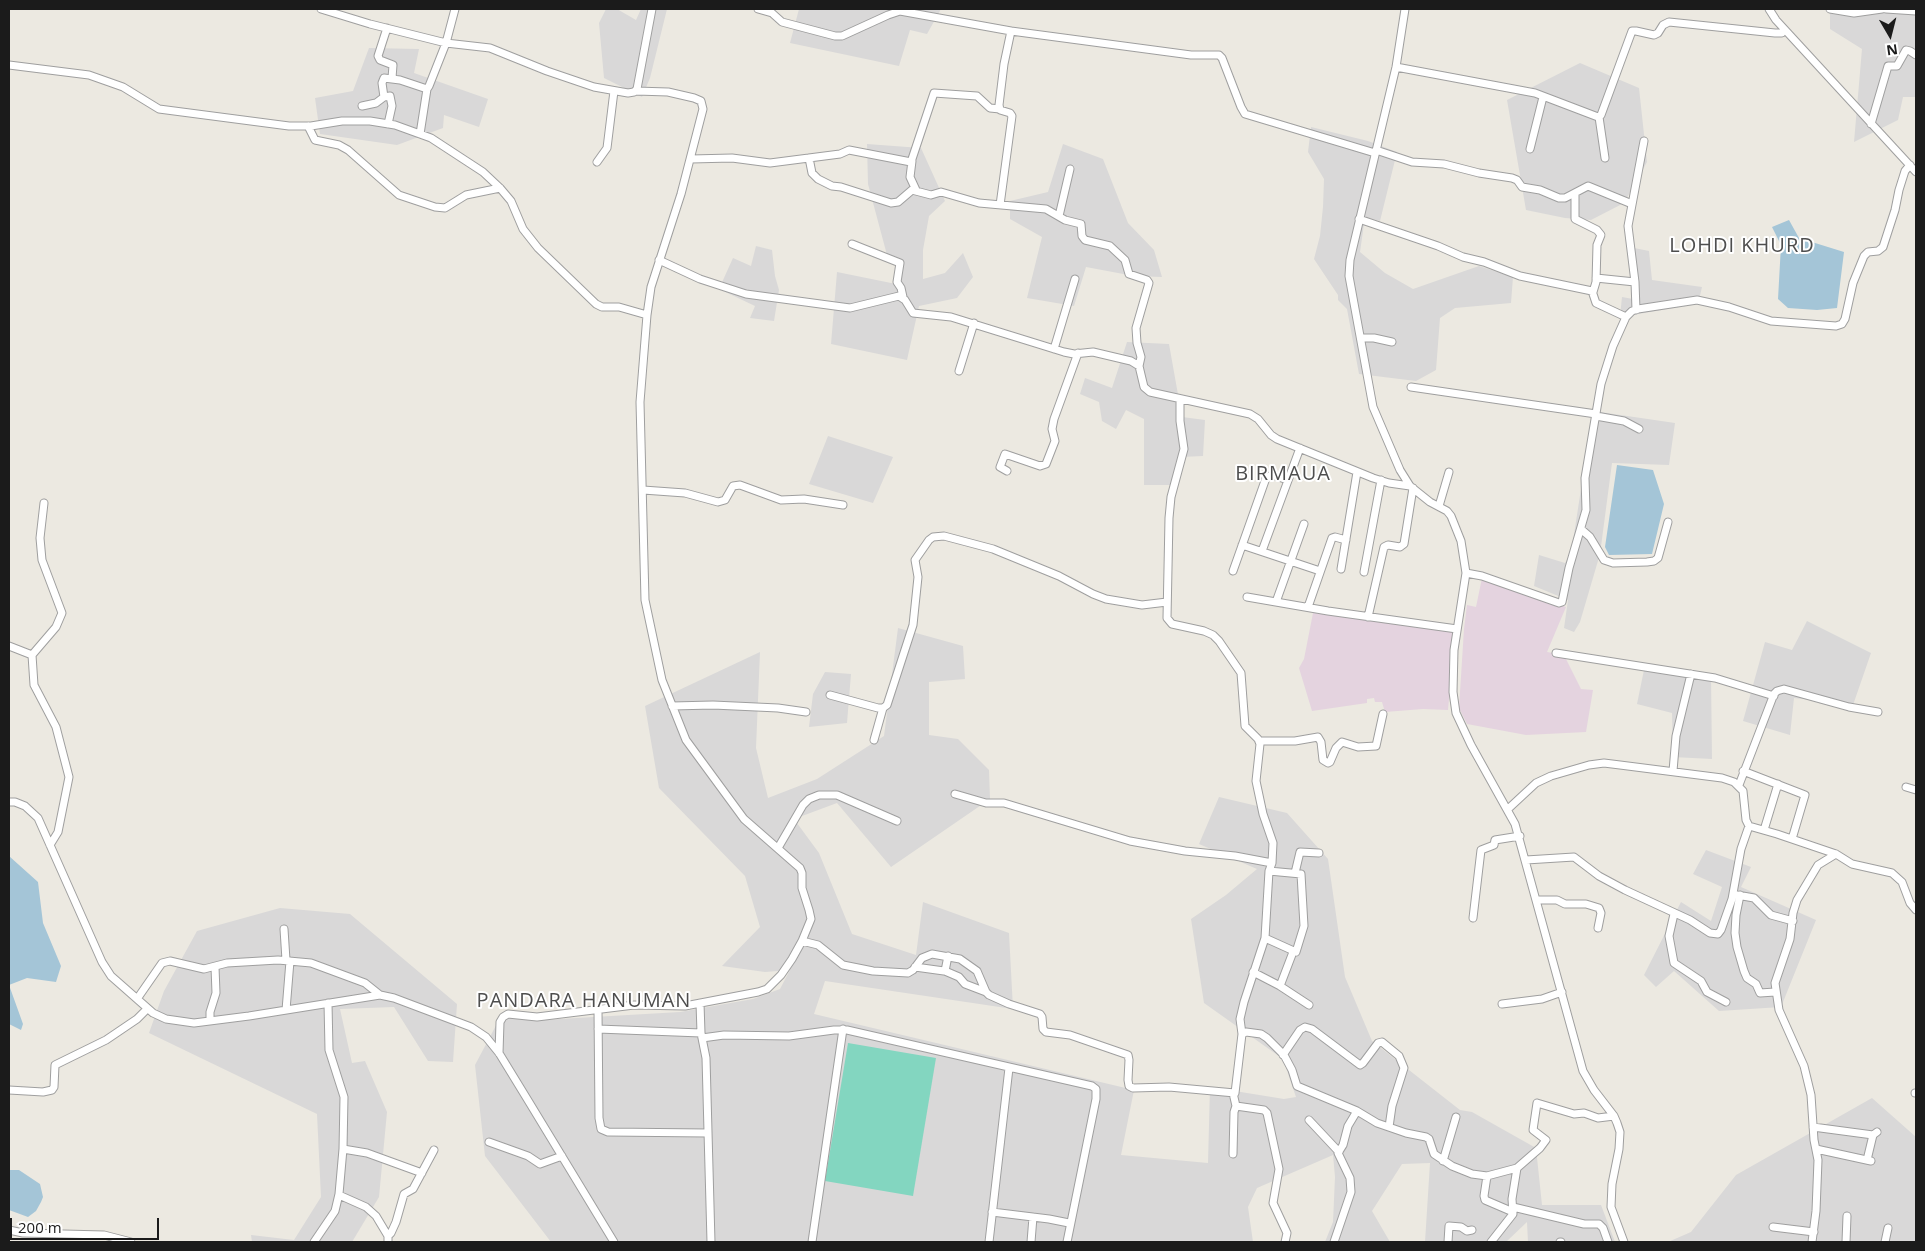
<!DOCTYPE html>
<html>
<head>
<meta charset="utf-8">
<style>
	body { margin:0 }
	#map { position:relative; width:1925px; height:1251px; overflow:hidden; background:#ece9e1; font-family:"Open Sans",sans-serif }
	canvas { display:block }
	.frame { position:absolute; inset:0; border:10px solid #1b1b1b; pointer-events:none }
	.north { position:absolute; left:1865px; top:10px; width:50px; height:50px; -webkit-text-stroke:4px #fff; paint-order:stroke; rotate:172deg; font-size:14px; font-weight:700; line-height:20px; text-align:center; color:#1b1b1b }
	.north::after { content:''; display:block; margin:auto; width:18px; height:22px; background:#1b1b1b; clip-path:polygon(50% 0,100% 100%,50% 72%,0 100%) }
	.scale { position:absolute; left:10px; top:1218px; width:149px; height:22px; box-sizing:border-box; border:2px solid #1b1b1b; border-top:0; padding-left:6px; font-size:15px; line-height:18px; white-space:nowrap; color:#1b1b1b; -webkit-text-stroke:4px #fff; paint-order:stroke }
</style>
</head>
<body>
<div id="map">
<canvas width="1925" height="1251"></canvas>
<div class="frame"></div>
<div class="north">N</div>
<div class="scale">200 m</div>
</div>
<script>
const c = document.querySelector('canvas').getContext('2d');
c.lineJoin = 'round';
function fill(path, color) {
  c.fillStyle = color;
  c.fill(path, 'evenodd');
}
function poly(rows) {
  const path = new Path2D();
  for (const r of rows) {
    path.moveTo(r[0], r[1]);
    for (let i = 2; i < r.length; i += 2) path.lineTo(r[i], r[i + 1]);
  }
  return path;
}
function stroke(path, color, width, dash) {
  c.strokeStyle = color;
  c.lineWidth = width;
  c.lineCap = dash ? 'butt' : 'round';
  c.setLineDash(dash || []);
  c.stroke(path);
}
function label(font, color, halo, rows, align = 'center') {
  c.font = font + ' "Open Sans",sans-serif';
  c.lineWidth = 4;
  c.setLineDash([]);
  c.textBaseline = 'middle';
  c.strokeStyle = halo;
  c.fillStyle = color;
  for (const [text, x, y, turn = 0] of rows) {
    c.save();
    c.translate(x, y);
    c.rotate((+turn || 0) * Math.PI / 180);
    c.textAlign = isNaN(turn) ? turn : align;
    if (halo) c.strokeText(text, 0, 0);
    c.fillText(text, 0, 0);
    c.restore();
  }
}
const residential = poly([
	[606,9,617,9,636,20,641,9,667,9,650,78,642,97,604,78,599,23],
	[799,9,941,9,927,34,910,30,899,66,790,43],
	[1830,9,1916,9,1916,97,1903,97,1898,120,1854,142,1862,49,1830,29],
	[369,48,419,49,414,73,488,99,479,127,444,115,443,128,397,145,320,134,315,98,353,91],
	[1580,63,1639,88,1647,162,1624,203,1591,220,1565,218,1526,210,1507,100],
	[1311,127,1368,141,1397,152,1380,221,1365,217,1360,252,1385,273,1413,289,1479,266,1513,277,1511,303,1455,308,1440,318,1436,370,1416,381,1359,374,1347,309,1338,300,1338,295,1314,259,1320,236,1323,207,1324,179,1308,152],
	[867,144,921,148,945,201,929,216,923,250,923,279,945,273,963,253,973,277,957,298,919,306,907,360,831,344,837,272,896,284,903,265,887,255,868,184],
	[1063,144,1103,159,1128,223,1154,250,1162,277,1134,276,1086,267,1074,306,1027,298,1042,237,1010,219,1010,201,1048,192],
	[756,246,772,250,775,276,779,290,774,321,750,318,755,306,719,289,733,258,751,266],
	[1634,248,1649,251,1652,280,1702,287,1698,304,1620,317,1622,297,1633,299],
	[1127,342,1169,344,1182,417,1205,420,1203,456,1181,457,1174,485,1144,485,1144,419,1126,410,1116,429,1102,421,1099,402,1080,394,1085,378,1112,388],
	[1593,411,1675,423,1669,465,1612,463,1600,554,1580,622,1574,632,1564,628,1568,600,1534,586,1539,555,1565,563,1571,554],
	[828,436,893,457,873,503,809,484],
	[1807,621,1871,653,1853,705,1794,698,1790,735,1743,721,1765,642,1792,650],
	[898,628,963,646,965,679,929,682,929,735,958,739,989,770,990,799,891,867,837,803,794,819,819,853,852,934,916,955,923,902,1009,933,1013,1009,825,981,814,1014,1134,1090,1121,1155,1208,1163,1210,1087,1284,1099,1296,1097,1283,1059,1204,1003,1191,919,1226,895,1257,869,1199,844,1219,797,1287,813,1328,859,1345,977,1372,1041,1460,1110,1472,1112,1536,1148,1542,1205,1601,1205,1615,1242,1528,1242,1527,1222,1506,1242,1425,1242,1430,1163,1402,1164,1372,1211,1390,1242,1325,1242,1333,1222,1335,1177,1333,1155,1257,1188,1248,1207,1253,1242,551,1242,485,1156,475,1065,501,1016,542,1020,680,1012,753,999,780,989,790,970,765,972,722,966,760,927,745,876,659,788,645,706,760,652,756,748,768,798,817,779,884,736],
	[1645,665,1711,676,1712,759,1673,757,1672,713,1637,704],
	[825,672,851,674,847,723,809,727,813,694],
	[1706,850,1751,867,1741,887,1816,920,1781,1007,1719,1011,1674,971,1656,987,1644,975,1681,902,1711,921,1722,887,1693,874],
	[280,908,350,914,457,1004,453,1062,428,1061,394,1007,340,1009,352,1063,365,1061,387,1112,379,1197,352,1242,252,1242,251,1235,294,1240,321,1197,317,1114,149,1033,164,991,197,931],
	[1872,1098,1916,1137,1916,1242,1668,1242,1691,1232,1736,1175]
]);
const industrial = poly([
	[1482,578,1566,607,1547,652,1564,655,1581,689,1593,690,1586,732,1526,735,1467,724,1459,708,1464,629,1467,605,1476,607],
	[1313,613,1455,629,1448,710,1423,709,1385,712,1382,702,1375,702,1374,698,1367,699,1367,703,1312,711,1299,668,1304,659]
]);
const pitch = poly([
	[848,1043,936,1058,913,1196,825,1181]
]);
const water = poly([
	[1789,220,1799,238,1844,252,1837,308,1817,310,1788,308,1778,299,1781,245,1772,227],
	[1617,465,1653,470,1664,504,1652,554,1609,555,1605,547],
	[9,856,38,882,43,923,61,966,56,982,27,978,9,985,23,1024,21,1030,9,1024],
	[9,1170,19,1170,40,1184,43,1197,41,1202,36,1211,28,1217,9,1210]
]);
const minor = poly([
	[321,9,370,24,446,43,490,48,547,71,594,87,628,93,634,92,637,89,652,9],
	[758,9,772,13,782,22,835,36,842,36,888,15,900,11,1011,31,1191,55,1219,55,1222,58,1241,107,1245,114,1375,153],
	[1405,9,1396,67,1350,260,1349,276,1373,407,1400,470,1410,486,1430,502,1447,511,1451,516,1461,541,1466,573,1454,650,1453,692,1456,713,1471,745,1515,824,1583,1071,1594,1090,1614,1116,1617,1123,1620,1132,1619,1149,1612,1184,1611,1207,1624,1242],
	[1769,9,1776,20,1916,172],
	[1830,9,1854,13,1882,9],
	[1886,9,1916,11],
	[387,28,378,56,380,60,393,65,392,78],
	[9,65,89,75,123,87,159,109,289,126,311,126,342,121,370,121,395,125,431,138,483,172,500,188,511,201,523,229,538,248,596,304,602,307,619,307,647,315],
	[1396,67,1535,93,1598,117,1601,115,1632,31,1636,31,1654,35,1658,33,1663,25,1669,22,1775,33,1782,33,1784,29],
	[384,97,382,83,384,78,400,80,427,89,429,86,446,43,455,9],
	[362,106,376,103,384,97,390,96,392,106,388,124],
	[1599,117,1605,158],
	[1871,124,1888,66,1897,66,1906,50,1910,51,1916,55],
	[308,126,315,140,339,145,348,150,399,195,435,207,445,208,466,195,500,188],
	[420,134,427,89],
	[1530,149,1543,97],
	[1376,150,1412,162,1444,164,1479,173,1512,178,1517,180,1522,187,1540,190,1559,198,1565,198,1588,186,1632,204],
	[809,158,812,173,818,179,832,186,841,187,891,203,898,202,912,190,931,195,941,192,979,203,1046,209,1065,220,1081,224,1082,236,1085,240,1110,246,1125,260,1129,274,1147,280,1149,283,1136,328,1137,343,1141,357,1139,366],
	[691,159,732,158,770,163,840,154,849,150,911,162,934,93,977,96,990,108,1000,109],
	[912,161,910,177,916,190],
	[597,162,607,148,614,91],
	[1575,193,1575,219,1597,230,1601,235,1597,245,1596,282,1593,292],
	[1000,205,1012,116,1010,113,1000,110,999,105,1004,64,1011,31],
	[1059,216,1070,169],
	[1359,219,1438,246,1463,257,1484,262,1520,276,1592,291,1596,303,1626,317],
	[852,244,900,263,897,282,901,288,903,297],
	[659,260,700,279,746,294,850,308,899,296,905,300,913,313,951,317,1064,352,1074,354,1093,352,1131,361,1139,366,1144,387,1150,392,1250,414,1258,419,1271,435,1277,439,1373,478,1389,483,1410,486],
	[1596,278,1635,282],
	[1636,310,1635,282,1628,226,1644,141],
	[1361,338,1374,338,1392,342],
	[1054,349,1075,279],
	[959,371,974,323],
	[1411,387,1596,414],
	[1180,399,1180,421,1184,449,1171,497,1169,518,1167,618,1172,624,1204,631,1213,635,1219,641,1241,673,1245,726,1258,739,1260,744,1256,781,1263,814,1273,843,1272,863,1269,871,1265,938,1244,1002,1240,1019,1242,1034],
	[1596,416,1624,421,1639,429],
	[1007,471,1000,467,1005,454,1040,466,1046,464,1055,441,1052,429,1054,419,1078,353],
	[643,490,685,493,718,502,725,500,733,486,740,485,781,500,804,499,843,505],
	[44,503,40,538,42,560,62,613,56,627,32,655,34,685,56,727,69,777,58,832,50,845],
	[1439,506,1449,472],
	[1582,530,1590,537,1604,560,1613,563,1647,562,1654,561,1658,558,1668,522],
	[1242,545,1320,571],
	[1262,551,1300,448],
	[1341,569,1357,472],
	[1233,571,1266,478,1272,475,1288,480],
	[1364,572,1381,480],
	[1466,573,1482,576,1559,603,1562,602,1569,568,1586,510,1585,478,1601,384,1613,346,1626,317,1632,311,1638,309,1697,300,1729,307,1771,321,1836,326,1842,324,1845,319,1853,283,1864,256,1868,252,1878,251,1883,247,1895,210,1899,190,1905,171,1910,165],
	[1247,597,1328,611,1457,629],
	[1276,602,1304,524],
	[1308,607,1332,538,1335,537,1346,540],
	[1368,617,1384,547,1388,545,1400,547,1404,544,1413,488],
	[9,646,32,655],
	[1556,653,1715,678,1774,696],
	[830,695,878,708,883,708,887,705,913,625,918,577,915,560,929,540,933,537,944,536,993,549,1059,576,1093,594,1106,599,1142,605,1167,602],
	[672,706,713,705,778,708,806,712],
	[874,740,883,708],
	[1260,741,1295,741,1318,737,1321,742,1323,760,1328,763,1330,762,1336,748,1342,742,1358,747,1376,746,1383,714],
	[1673,771,1676,736,1691,674],
	[1743,771,1805,795,1792,839],
	[1739,785,1774,694,1777,691,1784,689,1849,707,1878,712],
	[1906,787,1916,790],
	[955,794,986,803,1004,803,1130,841,1185,851,1235,856,1272,863],
	[9,802,15,802,25,806,38,818,102,962,111,976,153,1013,166,1019,194,1023,249,1016,380,995,394,998,471,1027,486,1037,499,1053,529,1102,614,1242],
	[1508,809,1536,783,1551,776,1589,765,1604,763,1620,765,1722,778,1734,782,1743,791,1746,820,1749,826,1777,834,1836,854,1852,864,1892,873,1902,882,1910,903,1916,910],
	[1764,830,1778,784],
	[778,848,803,805,809,799,819,795,837,795,897,821],
	[1526,860,1574,857,1599,876,1625,890,1690,920,1710,933,1718,934,1721,930,1732,899,1741,849,1749,826],
	[1295,873,1300,852,1319,853],
	[1737,895,1754,898,1771,915,1793,921],
	[1740,895,1736,915,1735,933,1737,947,1744,971,1747,978,1756,984,1760,993,1775,992],
	[1536,900,1557,900,1565,904,1586,904,1599,908,1601,913,1598,928],
	[1674,914,1669,936,1674,963,1701,981,1707,992,1726,1002],
	[1473,918,1481,850,1494,845,1495,840,1520,836],
	[284,929,286,960],
	[1265,938,1296,952,1304,926,1301,874,1269,871],
	[802,941,818,945,843,965,873,971,908,973,913,970,922,958,932,954,960,959,977,971,986,992,989,995,1009,1004,1040,1014,1042,1017,1043,1029,1046,1032,1070,1035,1128,1055,1129,1060,1128,1080,1129,1086,1133,1088,1169,1087,1235,1093,1242,1034,1246,1032,1261,1034,1267,1038,1284,1055,1292,1070,1297,1086,1357,1111,1377,1123,1406,1133,1426,1137,1429,1139,1434,1154,1452,1166,1472,1174,1487,1176,1517,1168,1540,1148,1546,1140,1533,1130,1537,1103,1574,1114,1584,1113,1598,1118,1614,1116],
	[948,956,945,971,959,977,965,984,986,992],
	[915,967,944,971],
	[1253,972,1280,986,1309,1005],
	[1280,986,1293,952],
	[137,999,162,963,170,961,204,969,227,963,278,960,311,963,365,983,380,995],
	[700,1003,701,1033],
	[1502,1004,1542,999,1562,992],
	[286,1010,290,961],
	[598,1010,599,1118,601,1129,608,1132,707,1133],
	[210,1021,210,1012,216,993,215,967],
	[598,1029,701,1033,706,1058,711,1242],
	[702,1038,724,1035,789,1036,834,1030,847,1030,1092,1086,1096,1089,1096,1099,1067,1242],
	[499,1053,500,1022,503,1017,508,1014,537,1017,634,1005,685,1006,758,992,767,989,781,975,792,959,802,941,811,919,809,910,802,888,802,873,800,868,744,819,686,740,662,680,645,600,640,402,647,315,651,287,681,194,703,109,701,101,694,98,668,92,636,91],
	[1283,1055,1300,1030,1305,1027,1312,1029,1360,1065,1363,1063,1378,1043,1382,1042,1399,1056,1404,1068,1392,1106,1389,1127],
	[9,1090,43,1092,52,1090,54,1087,55,1065,106,1040,137,1019,147,1009],
	[1233,1093,1236,1106,1264,1110,1267,1113,1279,1169,1273,1203,1287,1233,1285,1242],
	[1915,1093,1916,1093],
	[1309,1120,1339,1152],
	[1813,1127,1873,1135,1877,1132],
	[489,1142,528,1156,540,1164,562,1156],
	[343,1149,367,1153,422,1173],
	[1816,1149,1871,1161],
	[1233,1154,1234,1112,1236,1106],
	[1867,1160,1873,1135],
	[1443,1161,1456,1117],
	[1487,1176,1484,1196,1485,1200,1513,1212],
	[339,1195,366,1207,376,1216,388,1236,388,1242],
	[1513,1207,1584,1224,1599,1224,1603,1228,1608,1242],
	[992,1212,1049,1219,1069,1223],
	[1773,1227,1814,1232],
	[9,1230,23,1233,104,1235,131,1242],
	[388,1236,391,1233,396,1222,404,1194,413,1189,434,1150],
	[314,1242,335,1211,339,1194,343,1149,344,1097,329,1050,328,1003],
	[812,1242,843,1029],
	[989,1242,1009,1068],
	[1031,1242,1033,1217],
	[1334,1242,1351,1192,1350,1178,1338,1153,1343,1145,1348,1126,1357,1111],
	[1448,1242,1449,1226,1461,1227,1467,1231,1472,1230],
	[1491,1242,1513,1214,1512,1199,1517,1168],
	[1560,1242,1561,1242],
	[1812,1242,1816,1211,1818,1160,1814,1140,1811,1095,1804,1066,1779,1010,1775,983,1790,939,1793,913,1797,900,1818,865,1836,854],
	[1846,1242,1847,1216],
	[1885,1242,1888,1228]
]);
const quarterNames = [
	["LOHDI KHURD",1742,246],
	["BIRMAUA",1283,474],
	["PANDARA HANUMAN",584,1001]
];
fill(residential, '#d9d8d8');
fill(industrial, '#e4d3df');
fill(pitch, '#83d6c0');
fill(water, '#a4c5d7');
stroke(minor, '#9f9f9f', 9);
stroke(minor, '#fff', 7);
c.letterSpacing = '1px';
label('20px', '#4e4e4e', '#fff', quarterNames);
c.letterSpacing = '0px';
</script>
</body>
</html>
